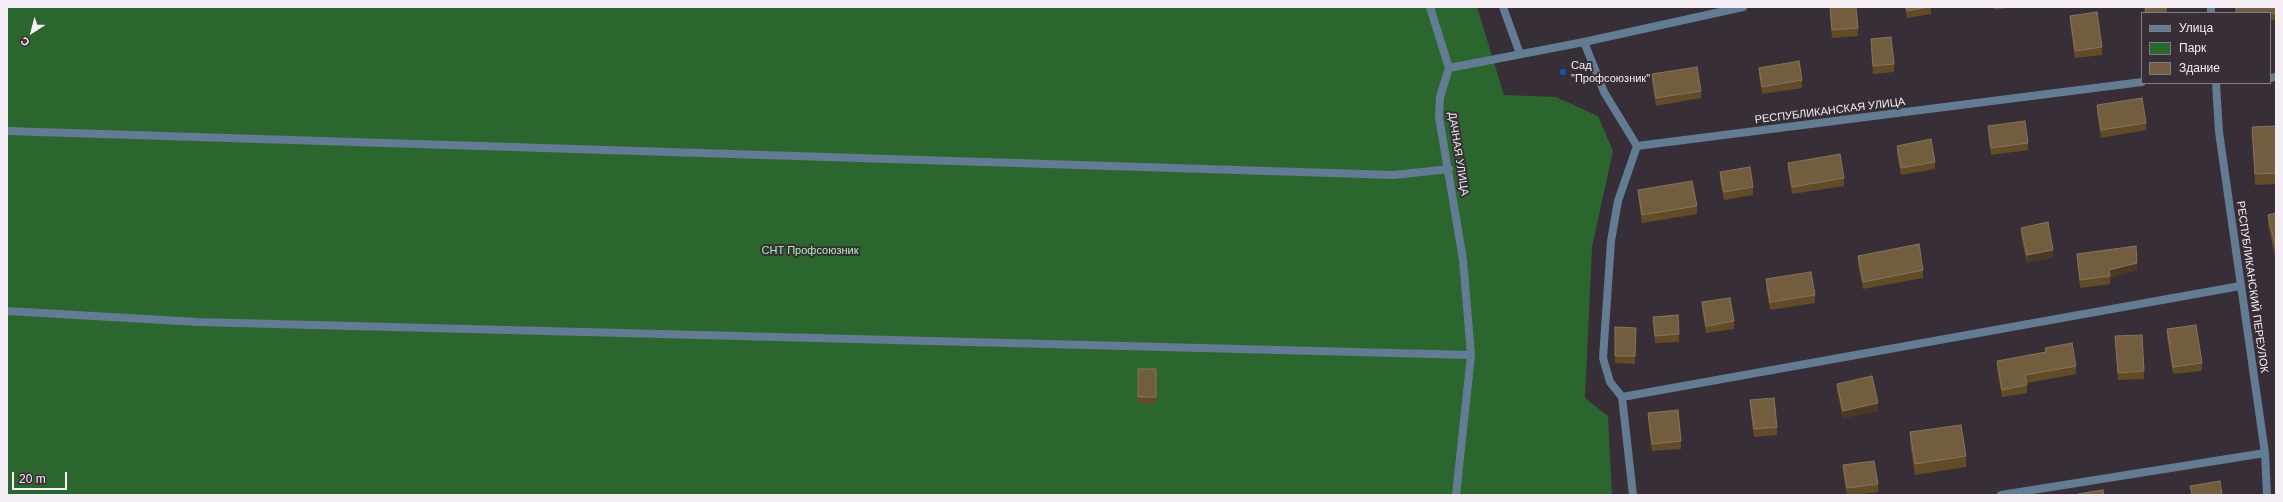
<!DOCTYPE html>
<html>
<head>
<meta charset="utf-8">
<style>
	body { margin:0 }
	#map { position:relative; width:2283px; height:502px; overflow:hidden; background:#382e37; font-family:Helvetica,sans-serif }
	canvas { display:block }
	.frame { position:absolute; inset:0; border:8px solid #f5eef4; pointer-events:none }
	.legend { position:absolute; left:2141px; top:12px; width:130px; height:72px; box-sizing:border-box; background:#382e37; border:1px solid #847b83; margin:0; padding:5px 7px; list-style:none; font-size:12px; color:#f5eef4 }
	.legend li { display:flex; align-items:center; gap:8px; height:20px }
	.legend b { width:20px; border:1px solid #847b83 }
	.north { position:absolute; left:12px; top:12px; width:40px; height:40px; -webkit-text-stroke:3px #382e37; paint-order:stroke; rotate:216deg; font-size:11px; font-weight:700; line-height:16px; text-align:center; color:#f5eef4 }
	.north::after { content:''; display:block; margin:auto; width:14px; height:18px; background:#f5eef4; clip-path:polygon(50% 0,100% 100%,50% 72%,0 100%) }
	.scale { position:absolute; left:12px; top:472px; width:55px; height:18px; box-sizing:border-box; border:2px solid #f5eef4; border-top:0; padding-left:5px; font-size:12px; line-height:14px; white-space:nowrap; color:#f5eef4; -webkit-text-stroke:3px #382e37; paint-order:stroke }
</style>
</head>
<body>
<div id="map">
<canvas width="2283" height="502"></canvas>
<div class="frame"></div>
<ul class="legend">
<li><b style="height:5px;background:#617c93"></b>Улица</li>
<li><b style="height:11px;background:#2c662f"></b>Парк</li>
<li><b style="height:11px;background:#725e3e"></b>Здание</li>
</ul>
<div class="north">С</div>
<div class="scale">20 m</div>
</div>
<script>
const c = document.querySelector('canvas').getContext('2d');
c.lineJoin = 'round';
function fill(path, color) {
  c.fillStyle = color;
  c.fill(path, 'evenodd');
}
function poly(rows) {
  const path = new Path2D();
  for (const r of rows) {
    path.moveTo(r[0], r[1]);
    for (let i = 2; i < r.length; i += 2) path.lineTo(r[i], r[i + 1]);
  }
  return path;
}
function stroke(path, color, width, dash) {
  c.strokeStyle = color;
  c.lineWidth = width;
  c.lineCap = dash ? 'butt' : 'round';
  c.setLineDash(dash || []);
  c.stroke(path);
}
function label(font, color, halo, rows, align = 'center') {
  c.font = font + ' Helvetica,sans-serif';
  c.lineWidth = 4;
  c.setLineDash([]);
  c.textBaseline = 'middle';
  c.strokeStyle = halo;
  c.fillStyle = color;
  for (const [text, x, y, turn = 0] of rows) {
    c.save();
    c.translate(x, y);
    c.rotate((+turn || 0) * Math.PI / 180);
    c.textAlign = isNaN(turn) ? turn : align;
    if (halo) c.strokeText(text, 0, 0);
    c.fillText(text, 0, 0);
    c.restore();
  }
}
const green = poly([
	[7,7,1477,7,1504,95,1556,97,1598,116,1613,151,1592,247,1585,398,1608,416,1612,495,7,495]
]);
const minor = poly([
	[1430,7,1449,68,1440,97,1439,117,1463,260,1471,355,1456,495],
	[1503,7,1520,54],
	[2211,7,2211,13],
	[1584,42,1604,92,1637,146,2142,82],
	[2270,78,2276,77],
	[2216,83,2219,132,2265,453,2267,495],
	[7,131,1394,175,1449,169],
	[7,311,198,322,1471,355],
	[1622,397,2240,286],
	[1633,495,1622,397,1610,382,1603,358,1611,241,1618,201,1637,146],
	[2001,495,2265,453]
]);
const tertiary = poly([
	[1449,68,1584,42,1743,7]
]);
const wall = poly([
	[1830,7,1858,28,1858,36,1832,38,1830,15],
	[1905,7,1931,7,1931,14,1907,18],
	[1993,7,2012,7,1994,10],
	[2236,7,2276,7,2276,20,2270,20,2270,13,2236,13],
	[2070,16,2102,47,2102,55,2075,58,2070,23],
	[1871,39,1894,64,1894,72,1873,74,1871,47],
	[1759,68,1802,80,1802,88,1762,94,1759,75],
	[1652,74,1701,91,1701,98,1656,106,1652,82],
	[2097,105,2146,123,2146,130,2101,138,2097,113],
	[1988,126,2028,143,2028,150,1991,155,1988,134],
	[2276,126,2276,184,2255,185,2252,127],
	[1897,146,1935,162,1935,169,1901,175,1897,153],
	[1788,163,1844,178,1844,186,1792,194,1788,170],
	[1720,172,1753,187,1753,195,1724,200,1720,180],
	[1638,190,1697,206,1697,214,1642,223,1638,197],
	[2276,213,2276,261,2268,225,2268,215],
	[2021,228,2053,257,2027,263,2021,236],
	[2077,254,2137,270,2110,278,2110,284,2080,288,2077,262],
	[1858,256,1923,270,1923,278,1863,289,1858,263],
	[1766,279,1815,295,1815,303,1770,310,1766,287],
	[1702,302,1734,321,1734,329,1706,333,1702,310],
	[1653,317,1679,334,1679,342,1655,343],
	[1615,327,1636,328,1635,364,1615,363],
	[2167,329,2202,363,2202,371,2173,374,2167,337],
	[2115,336,2144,371,2144,379,2118,380],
	[2045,348,2076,366,2076,374,2027,383,2027,393,2002,397,1997,369,1997,361,2045,352],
	[1138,369,1156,369,1156,404,1138,404],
	[1837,384,1878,411,1843,418,1837,391],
	[1750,400,1777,427,1777,435,1754,437,1750,408],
	[1648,413,1681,441,1681,449,1652,451,1648,420],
	[1910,432,1966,456,1966,467,1915,475,1910,443],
	[1843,465,1878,484,1878,492,1854,495,1847,495,1843,473]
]);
const shadedWall = poly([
	[2053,250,2053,257,2027,263,2027,255],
	[2137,263,2137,270,2110,278,2109,270],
	[1878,403,1878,411,1843,418,1843,411]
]);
const building = poly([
	[1830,7,1856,7,1858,28,1832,30,1830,7],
	[1906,7,1928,7,1907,11,1906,7],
	[2166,7,2166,13,2146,13,2145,8,2166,7],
	[2236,7,2276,7,2276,13,2236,13,2236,7],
	[2097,12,2102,47,2075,51,2070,16,2097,12],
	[1891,37,1894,64,1873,66,1871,39,1891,37],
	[1799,61,1802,80,1762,87,1759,68,1799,61],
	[1697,67,1701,91,1656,98,1652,74,1697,67],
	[2142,98,2146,123,2101,130,2097,105,2142,98],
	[2025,121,2028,143,1991,148,1988,126,2025,121],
	[2276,126,2276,173,2255,174,2252,127,2276,126],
	[1931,139,1935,162,1901,168,1897,146,1931,139],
	[1840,154,1844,178,1792,187,1788,163,1840,154],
	[1750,167,1753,187,1724,192,1720,172,1750,167],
	[1692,181,1697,206,1642,215,1638,190,1692,181],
	[2276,213,2276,250,2268,215,2276,213],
	[2048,222,2053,250,2027,255,2021,228,2048,222],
	[1919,244,1923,270,1863,282,1858,256,1919,244],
	[2136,246,2137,263,2109,270,2110,276,2080,280,2077,254,2136,246],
	[1811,272,1815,295,1770,302,1766,279,1811,272],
	[1730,298,1734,321,1706,326,1702,302,1730,298],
	[1678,315,1679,334,1655,336,1653,317,1678,315],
	[2196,325,2202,363,2173,367,2167,329,2196,325],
	[1615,327,1636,328,1635,356,1615,356,1615,327],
	[2142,335,2144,371,2118,373,2115,336,2142,335],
	[2072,343,2076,366,2025,375,2027,385,2002,390,1997,361,2046,352,2045,348,2072,343],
	[1138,369,1156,369,1156,397,1138,397,1138,369],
	[1872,376,1878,403,1843,411,1837,384,1872,376],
	[1774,398,1777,427,1754,429,1750,400,1774,398],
	[1678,410,1681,441,1652,444,1648,413,1678,410],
	[1961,425,1966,456,1915,464,1910,432,1961,425],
	[1874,461,1878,484,1847,488,1843,465,1874,461],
	[2220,481,2222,495,2192,495,2190,486,2220,481],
	[2103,490,2104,495,2078,495,2078,494,2103,490]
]);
const markers = [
	[1563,72,4,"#1a4fb4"]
];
const poiNames = [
	["Сад",1571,66],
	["\"Профсоюзник\"",1571,79]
];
const streetNames = [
	["РЕСПУБЛИКАНСКАЯ УЛИЦА",1830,111,-7],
	["ДАЧНАЯ УЛИЦА",1458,154,81],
	["РЕСПУБЛИКАНСКИЙ ПЕРЕУЛОК",2252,287,82]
];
const parkNames = [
	["СНТ Профсоюзник",810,251]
];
fill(green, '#2c662f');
stroke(minor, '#617c93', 8);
stroke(tertiary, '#617c93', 8);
fill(wall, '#624c28');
fill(shadedWall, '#4b3925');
fill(building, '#725e3e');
stroke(building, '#86745b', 1);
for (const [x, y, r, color] of markers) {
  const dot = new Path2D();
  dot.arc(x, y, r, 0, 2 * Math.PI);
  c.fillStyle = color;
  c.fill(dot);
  stroke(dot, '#382e37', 1.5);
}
label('11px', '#f5eef4', '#382e37', poiNames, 'left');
label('11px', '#f5eef4', '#382e37', streetNames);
label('11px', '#a5f7a6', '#382e37', parkNames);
</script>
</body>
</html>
